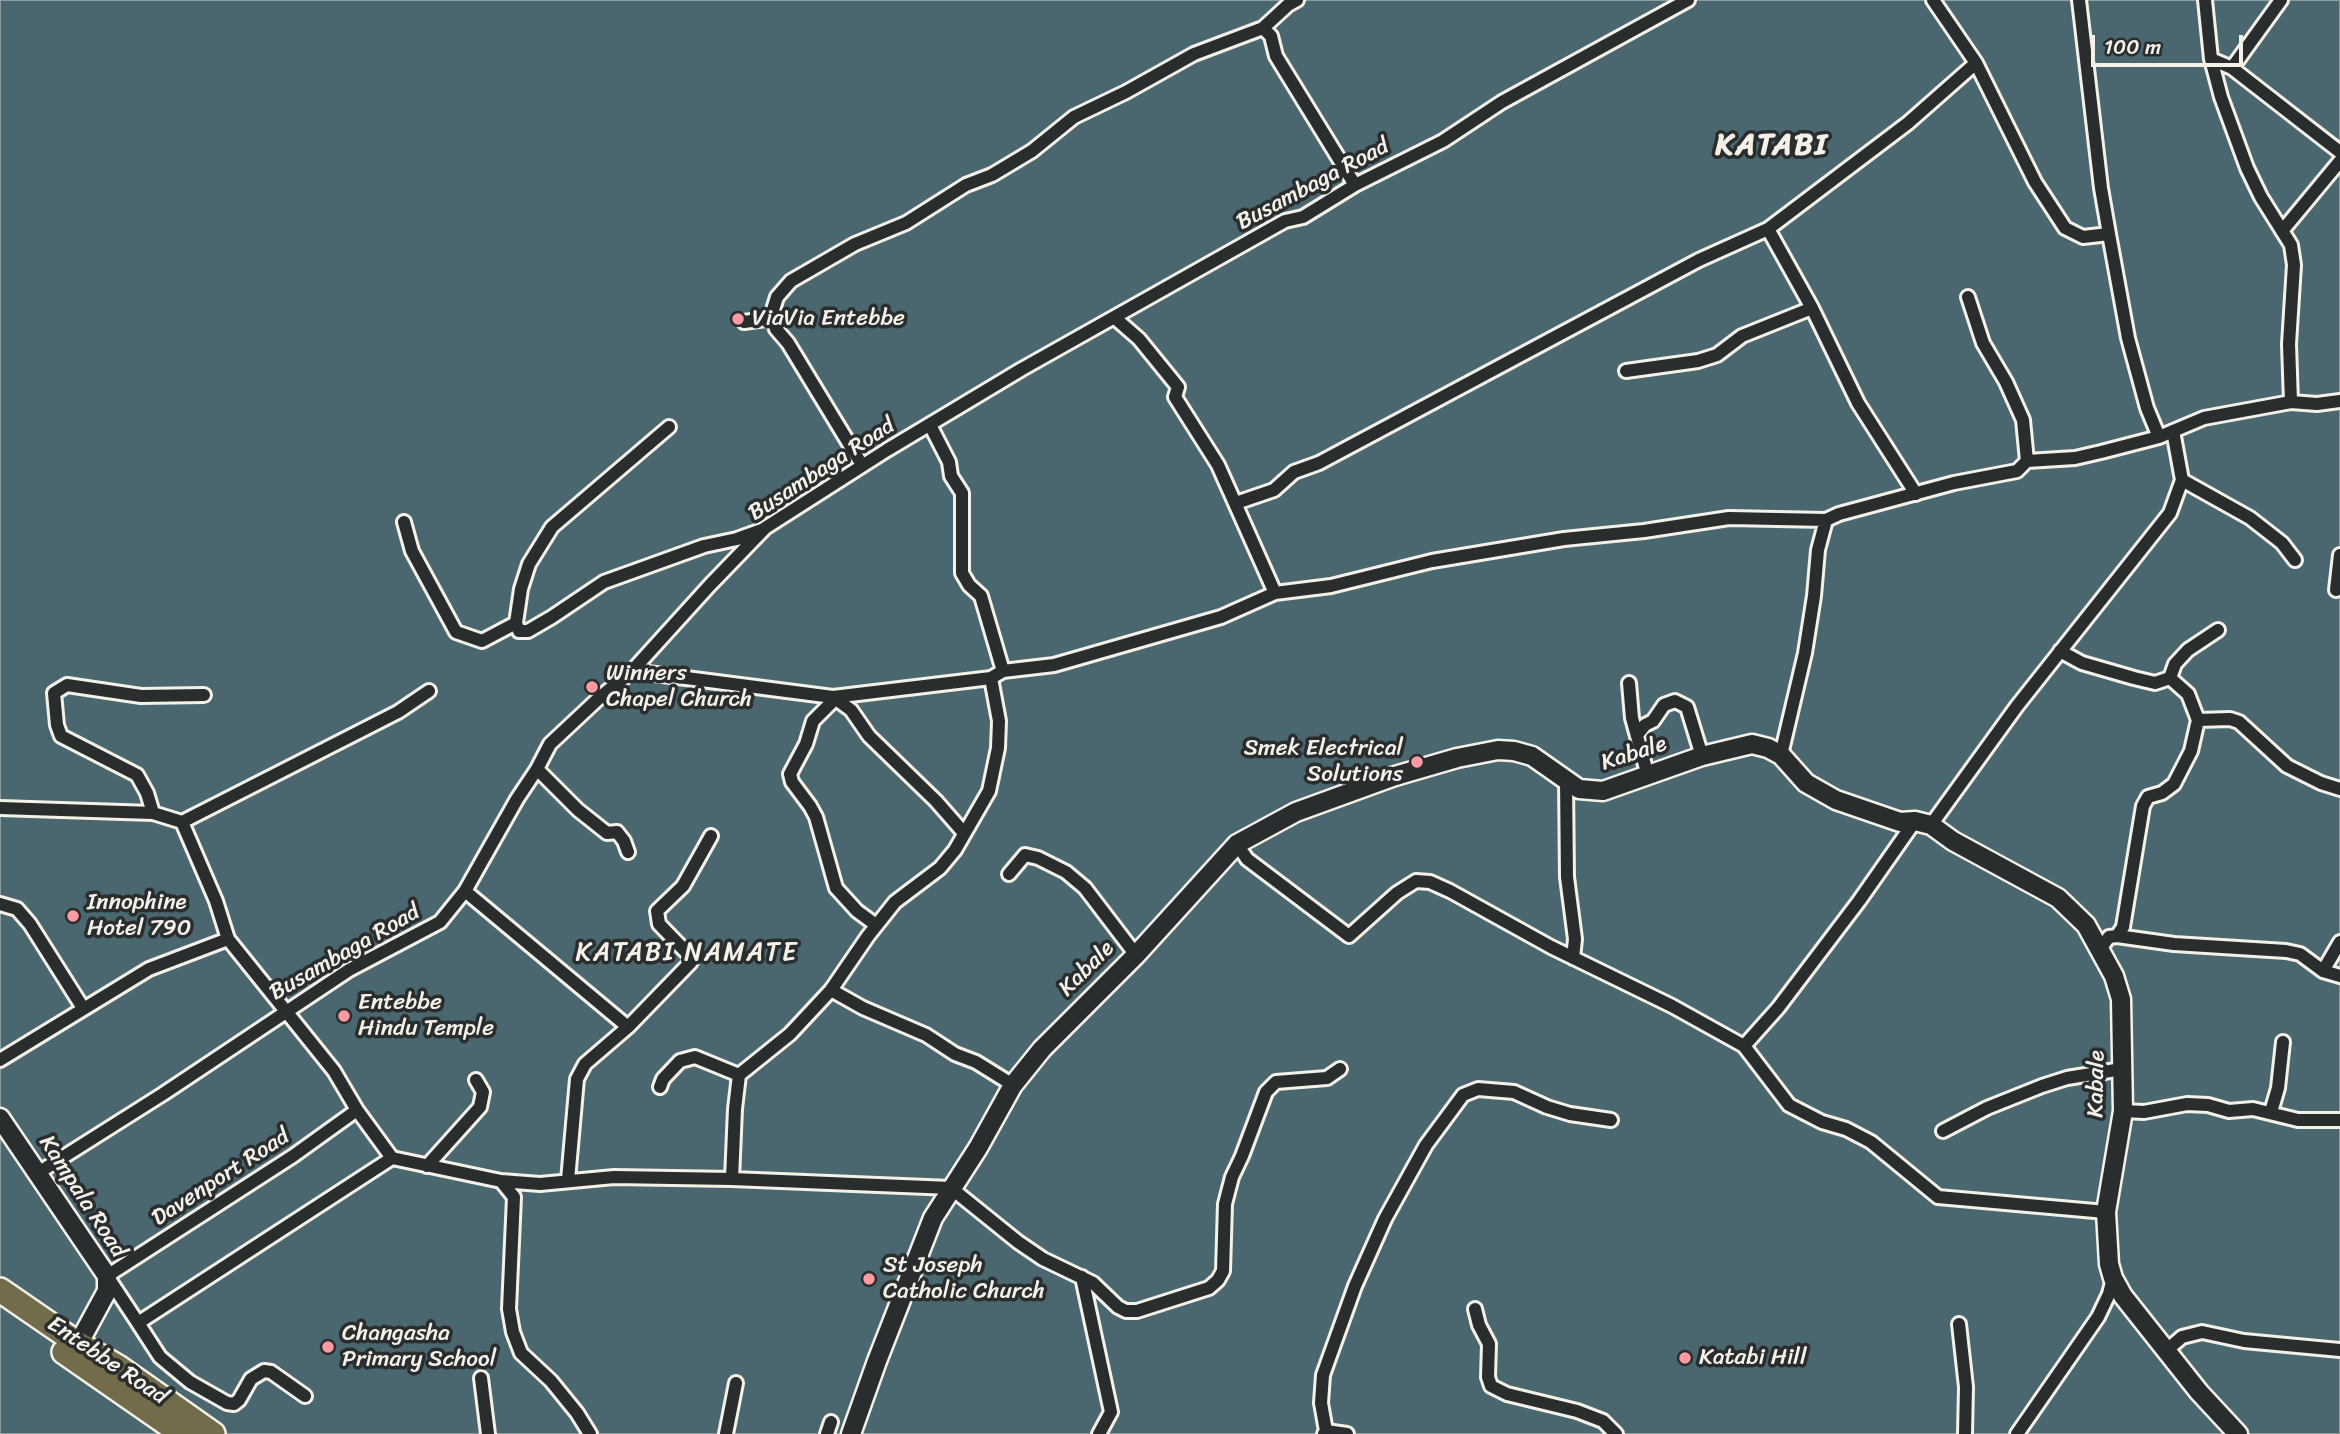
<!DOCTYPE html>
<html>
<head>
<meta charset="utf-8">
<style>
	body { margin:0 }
	#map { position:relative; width:2340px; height:1434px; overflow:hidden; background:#2a2d2e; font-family:Sriracha,sans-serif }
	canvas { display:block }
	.scale { position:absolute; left:2091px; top:35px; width:152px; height:32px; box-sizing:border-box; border:4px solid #f4f1e8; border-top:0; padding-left:9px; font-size:21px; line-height:24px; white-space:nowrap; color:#f4f1e8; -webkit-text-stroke:5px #2a2d2e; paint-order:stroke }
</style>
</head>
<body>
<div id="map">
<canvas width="2340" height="1434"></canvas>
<div class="scale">100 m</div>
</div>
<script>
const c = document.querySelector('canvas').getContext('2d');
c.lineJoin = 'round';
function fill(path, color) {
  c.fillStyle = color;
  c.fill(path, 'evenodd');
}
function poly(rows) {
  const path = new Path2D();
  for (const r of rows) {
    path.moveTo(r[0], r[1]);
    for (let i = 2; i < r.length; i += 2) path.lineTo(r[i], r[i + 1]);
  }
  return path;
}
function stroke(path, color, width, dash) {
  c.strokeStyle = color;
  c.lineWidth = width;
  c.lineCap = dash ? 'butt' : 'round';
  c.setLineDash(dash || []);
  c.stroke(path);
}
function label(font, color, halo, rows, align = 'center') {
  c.font = font + ' Sriracha,sans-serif';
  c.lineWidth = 7;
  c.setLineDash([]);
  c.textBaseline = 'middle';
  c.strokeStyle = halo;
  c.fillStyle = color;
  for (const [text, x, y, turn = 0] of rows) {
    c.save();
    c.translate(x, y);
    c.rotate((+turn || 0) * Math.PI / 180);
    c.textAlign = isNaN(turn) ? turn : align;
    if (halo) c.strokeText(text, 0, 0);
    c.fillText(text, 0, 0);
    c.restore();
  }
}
const water = poly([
	[0,0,2340,0,2340,1434,0,1434,0,0]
]);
const street = poly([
	[1297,0,1288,5,1263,28,1271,36,1276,56,1355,185],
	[1933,0,1976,63,2035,182,2065,228,2083,237,2109,234,2128,338,2147,408,2159,437],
	[2079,0,2101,188,2109,234],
	[2205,0,2211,59,2221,97,2247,168,2261,197,2291,245,2294,265,2289,344,2291,402],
	[2211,59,2232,68,2340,152],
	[2232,68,2281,0],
	[1768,229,1812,308,1858,403,1916,494],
	[2282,231,2340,161],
	[1968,297,1983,343,2006,382,2023,420,2027,461],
	[1115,318,1139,339,1178,387,1175,397,1218,465,1275,593],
	[744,322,773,318],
	[1626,371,1698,361,1717,355,1742,336,1812,308],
	[930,425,949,462,951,476,962,493,962,573,969,585,981,596,1003,671],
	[669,427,552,527,529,564,521,589,516,623,519,631,528,631,552,617,604,582,704,546,737,539,762,530],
	[862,465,788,343,776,329,772,313,777,297,791,281,855,244,906,223,966,185,992,175,1032,151,1074,117,1126,92,1194,54,1263,28],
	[2182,480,2250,518,2282,543,2295,560],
	[1236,503,1274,490,1294,472,1319,463,1699,260,1768,229,1908,123,1976,63],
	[404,522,412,551,456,632,482,641,516,623],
	[2336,590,2340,555],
	[2060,651,2082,663,2134,678,2155,683,2170,678,2188,694,2198,720,2191,751,2174,784,2162,793,2148,797,2143,806,2123,927,2117,936,2109,937,2100,949],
	[632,671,833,697,991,678,1003,671,1054,665,1221,617,1275,593,1331,586,1432,561,1564,539,1644,531,1729,518,1826,520,1839,514,1954,483,2017,471,2027,461,2075,458,2101,452,2159,437,2204,418,2291,402,2317,404,2340,401],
	[2170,678,2175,664,2188,650,2218,630],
	[1629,683,1632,718,1648,776],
	[833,697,851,710,869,736,936,801,964,833],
	[835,699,813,721,806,744,790,774,792,782,810,806,816,817,836,888,857,911,876,925],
	[2198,720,2230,719,2239,722,2287,766,2321,783,2340,789],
	[1637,735,1645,725,1653,721,1664,705,1675,701,1687,707,1702,756],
	[1781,755,1805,653,1814,596,1818,550,1826,520],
	[537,769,578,810,607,833,617,832,624,841,628,852],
	[1566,780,1567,877,1575,939,1573,958],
	[0,808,153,813,182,822,398,712,429,691],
	[153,813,147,793,137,775,61,736,57,725,54,693,67,685,141,696,204,695],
	[182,822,216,901,228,939,334,1071,357,1110,392,1158],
	[1931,825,2017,706,2170,513,2182,480,2173,431],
	[1237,844,1247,859,1349,936,1397,893,1416,881,1430,882,1450,891,1551,947,1672,1006,1744,1046,1789,1105,1822,1122,1846,1129,1871,1142,1938,1197,2106,1212],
	[1009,874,1025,855,1038,858,1066,872,1085,888,1136,955],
	[465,891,628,1027],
	[0,904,17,909,30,924,83,1008],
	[2117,936,2174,944,2286,951,2300,954,2323,971,2340,976],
	[2323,971,2340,942],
	[831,990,863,1008,926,1035,955,1054,976,1062,1013,1085],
	[1744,1046,1778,1008,1859,901,1915,821],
	[0,1060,149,969,228,939],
	[660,1087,663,1079,680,1061,695,1057,739,1075],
	[357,1110,293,1156,107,1276,138,1323,392,1158,501,1181,540,1184,614,1177,732,1179,951,1188,1018,1242,1043,1259,1093,1283,1118,1307,1126,1311,1137,1311,1209,1288,1218,1280,1223,1271,1225,1204,1232,1177,1242,1156,1266,1092,1276,1082,1327,1078,1340,1069],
	[2123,1111,2144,1112,2187,1104,2208,1105,2229,1111,2253,1109,2298,1120,2340,1120],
	[2271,1112,2278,1088,2283,1042],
	[1943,1131,1987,1108,2042,1086,2067,1078,2122,1069],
	[427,1166,480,1107,483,1092,476,1080],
	[38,1173,163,1094,349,970,440,922,465,891,517,799,537,769,550,744,598,699,632,671,710,585,765,528,887,450,1022,369,1285,221,1303,217,1355,185,1443,141,1502,102,1688,0],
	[732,1179,735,1109,739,1075,790,1034,831,990,868,936,895,902,940,868,955,850,989,791,998,748,999,721,991,678],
	[568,1180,577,1079,585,1064,628,1027,691,962,690,956,659,924,657,911,683,886,711,836],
	[501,1181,514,1197,509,1309,513,1332,521,1353,551,1381,577,1413,590,1434],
	[1082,1277,1111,1412,1099,1434],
	[1475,1309,1479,1325,1489,1344,1488,1377,1491,1386,1507,1394,1577,1411,1603,1421,1616,1434],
	[138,1323,160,1357,190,1382,227,1403,234,1404,239,1400,251,1379,264,1371,271,1372,305,1396],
	[1959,1324,1966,1387,1965,1434],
	[2167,1350,2182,1337,2202,1332,2244,1341,2340,1350],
	[481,1378,488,1434],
	[1326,1431,1347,1434],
	[726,1434,736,1383],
	[827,1434,831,1422],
	[1324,1434,1326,1431,1321,1403,1323,1375,1355,1286,1385,1219,1426,1145,1463,1095,1478,1089,1514,1092,1547,1107,1570,1114,1611,1120],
	[2017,1434,2098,1317,2109,1294,2113,1278]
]);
const secondary = poly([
	[0,1118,107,1276,107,1291,82,1337,77,1343],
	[851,1434,877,1361,933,1218,978,1148,1013,1085,1042,1049,1136,955,1237,844,1296,812,1395,776,1457,758,1498,750,1514,751,1532,756,1579,789,1603,791,1702,756,1752,744,1768,748,1781,755,1806,783,1836,800,1900,822,1915,821,1931,825,1953,841,2058,898,2086,925,2114,976,2121,999,2123,1111,2106,1212,2109,1264,2113,1278,2123,1296,2199,1392,2238,1434]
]);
const highway = poly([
	[0,1290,77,1343,118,1367,213,1434],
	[64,1352,182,1434]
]);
const markers = [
	[738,319,7,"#ff9aa2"],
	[592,687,7,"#ff9aa2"],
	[1417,762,7,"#ff9aa2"],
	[73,916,7,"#ff9aa2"],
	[344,1016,7,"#ff9aa2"],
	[869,1279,7,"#ff9aa2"],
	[328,1347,7,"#ff9aa2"],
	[1685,1358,7,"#ff9aa2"]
];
const streetNames = [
	["Busambaga Road",1313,185,-28],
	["Busambaga Road",822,470,-33],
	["Kabale",1634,754,-18],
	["Busambaga Road",345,953,-30],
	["Kabale",1087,969,-45],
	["Kabale",2097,1084,-89],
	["Davenport Road",221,1178,-33],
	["Kampala Road",82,1197,57],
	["Entebbe Road",107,1361,34]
];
const poiNames = [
	["ViaVia Entebbe",752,319],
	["Winners",606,674],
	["Chapel Church",606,700],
	["Smek Electrical",1403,749,"right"],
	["Solutions",1403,775,"right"],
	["Innophine",87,903],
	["Hotel 790",87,929],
	["Entebbe",358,1003],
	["Hindu Temple",358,1029],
	["St Joseph",883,1266],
	["Catholic Church",883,1292],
	["Changasha",342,1334],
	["Primary School",342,1360],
	["Katabi Hill",1699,1358]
];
const quarterNames = [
	["KATABI NAMATE",687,953]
];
const districtNames = [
	["KATABI",1772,146]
];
fill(water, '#4a666f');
stroke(water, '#8e9e9f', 2);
stroke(street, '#f4f1e8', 18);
stroke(secondary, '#f4f1e8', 23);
stroke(highway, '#f4f1e8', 28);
stroke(street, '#2a2d2e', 12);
stroke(secondary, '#2a2d2e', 18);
stroke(highway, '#726c4b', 23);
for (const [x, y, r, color] of markers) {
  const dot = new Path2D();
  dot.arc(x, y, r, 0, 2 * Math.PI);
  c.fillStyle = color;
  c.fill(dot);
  stroke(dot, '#2a2d2e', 2.5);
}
label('23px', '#f4f1e8', '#2a2d2e', streetNames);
label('23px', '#f4f1e8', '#2a2d2e', poiNames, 'left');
c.letterSpacing = '2px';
label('26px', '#f4f1e8', '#2a2d2e', quarterNames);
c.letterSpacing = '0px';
c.letterSpacing = '2px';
label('bold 30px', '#f4f1e8', '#2a2d2e', districtNames);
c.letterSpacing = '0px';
</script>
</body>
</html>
